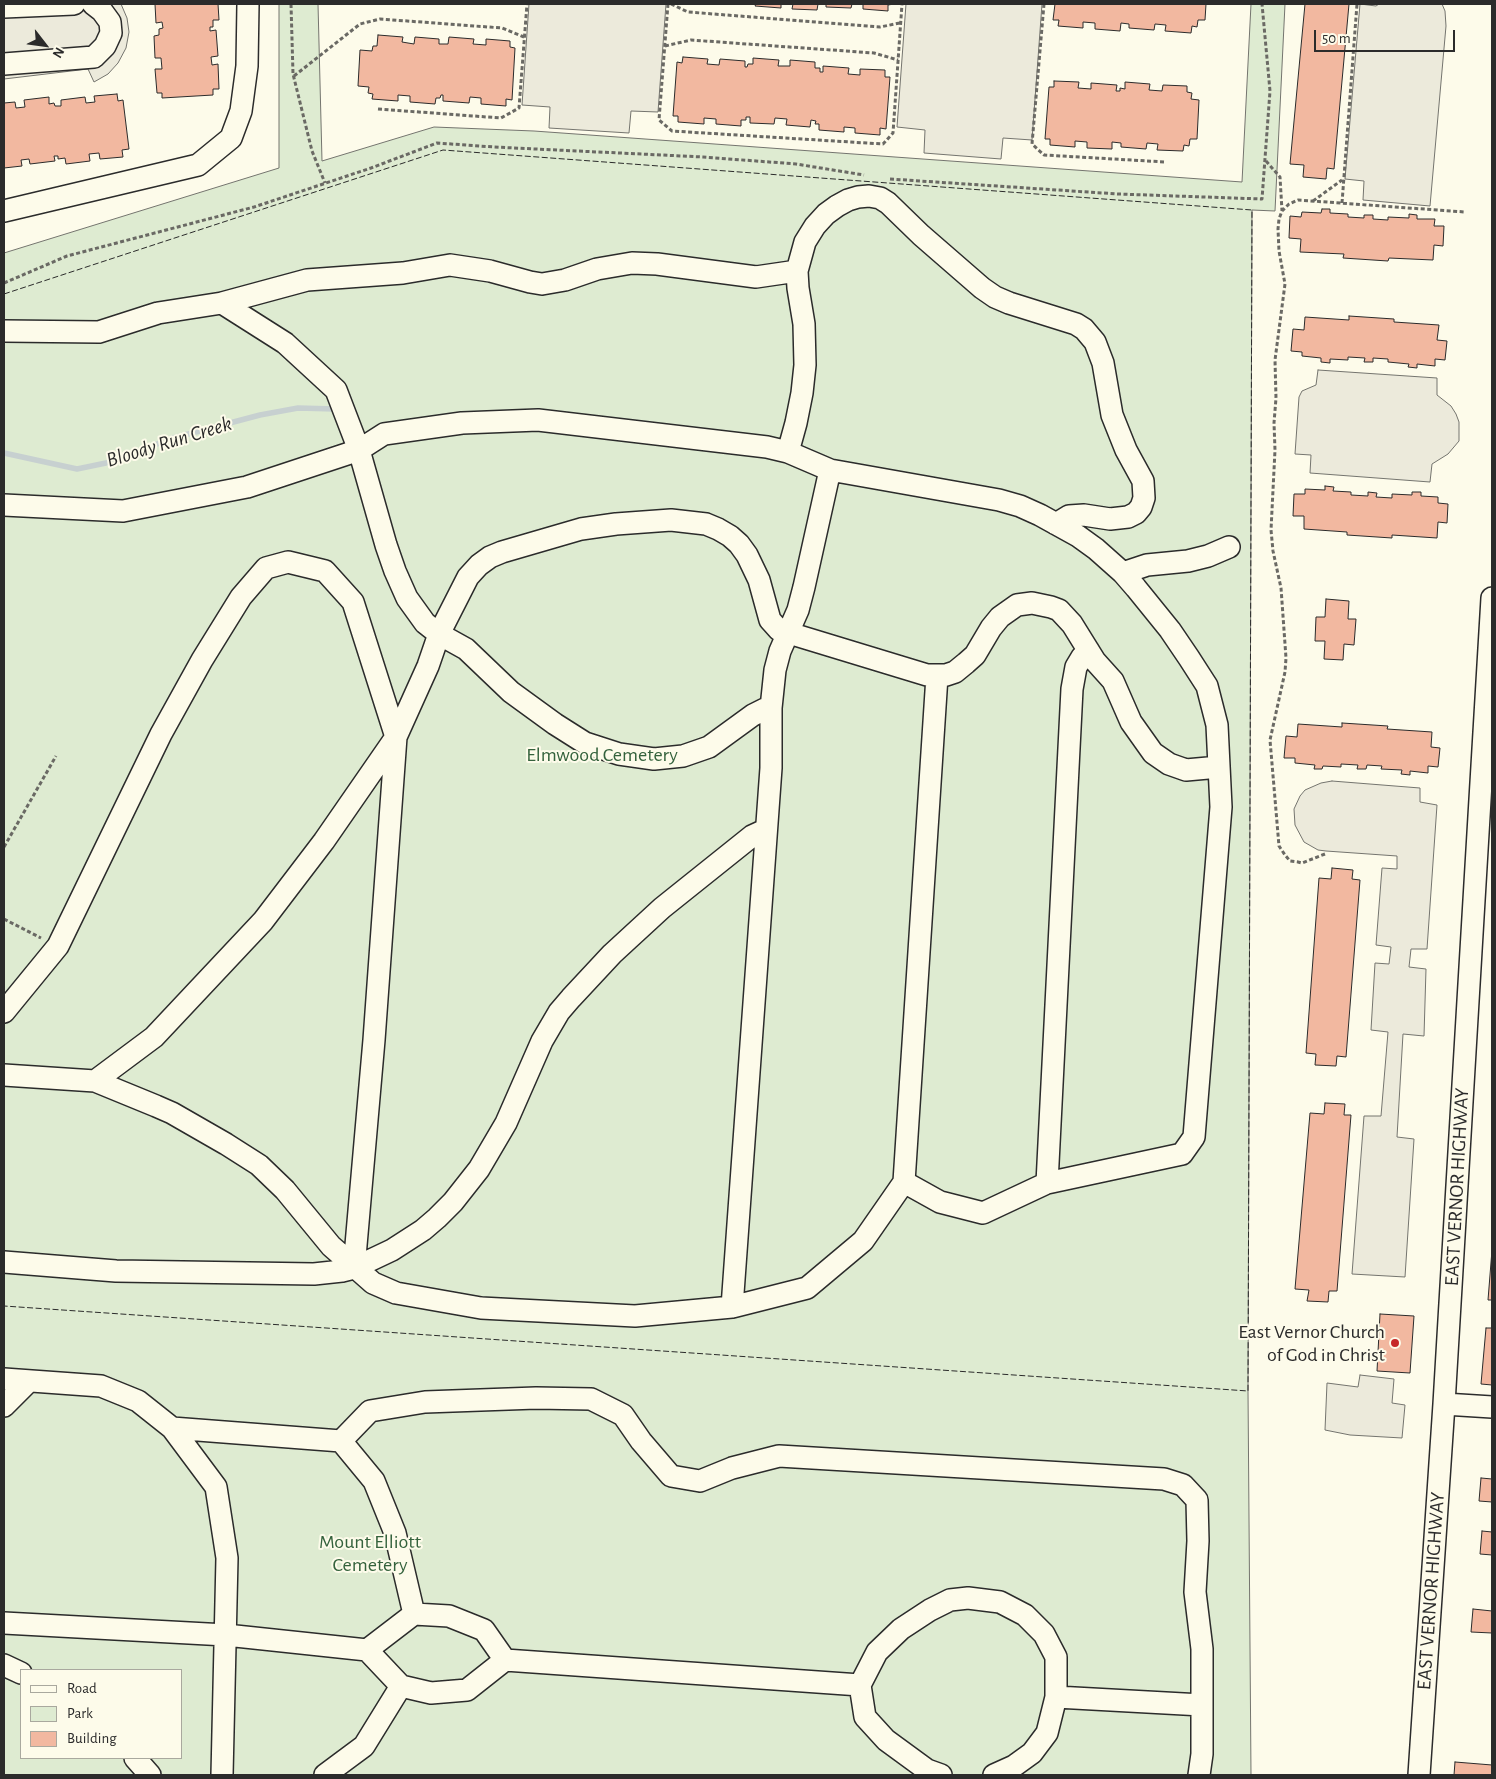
<!DOCTYPE html>
<html>
<head>
<meta charset="utf-8">
<style>
	body { margin:0 }
	#map { position:relative; width:1496px; height:1779px; overflow:hidden; background:#fdfbea; font-family:"Alegreya Sans",sans-serif }
	canvas { display:block }
	.frame { position:absolute; inset:0; border:5px solid #2b2b2b; pointer-events:none }
	.legend { position:absolute; left:20px; top:1669px; width:162px; height:90px; box-sizing:border-box; background:#fdfbea; border:1px solid #a9a89e; margin:0; padding:6px 9px; list-style:none; font-size:15px; color:#2b2b2b }
	.legend li { display:flex; align-items:center; gap:10px; height:25px }
	.legend b { width:25px; border:1px solid #a9a89e }
	.north { position:absolute; left:20px; top:20px; width:50px; height:50px; -webkit-text-stroke:4px #fdfbea; paint-order:stroke; rotate:120deg; font-size:14px; font-weight:700; line-height:20px; text-align:center; color:#2b2b2b }
	.north::after { content:''; display:block; margin:auto; width:18px; height:22px; background:#2b2b2b; clip-path:polygon(50% 0,100% 100%,50% 72%,0 100%) }
	.scale { position:absolute; left:1314px; top:30px; width:141px; height:22px; box-sizing:border-box; border:2px solid #2b2b2b; border-top:0; padding-left:6px; font-size:15px; line-height:18px; white-space:nowrap; color:#2b2b2b; -webkit-text-stroke:4px #fdfbea; paint-order:stroke }
</style>
</head>
<body>
<div id="map">
<canvas width="1496" height="1779"></canvas>
<div class="frame"></div>
<ul class="legend">
<li><b style="height:6px;background:#fdfbea"></b>Road</li>
<li><b style="height:14px;background:#deebd1"></b>Park</li>
<li><b style="height:14px;background:#f2b8a0"></b>Building</li>
</ul>
<div class="north">N</div>
<div class="scale">50 m</div>
</div>
<script>
const c = document.querySelector('canvas').getContext('2d');
c.lineJoin = 'round';
function fill(path, color) {
  c.fillStyle = color;
  c.fill(path, 'evenodd');
}
function poly(rows) {
  const path = new Path2D();
  for (const r of rows) {
    path.moveTo(r[0], r[1]);
    for (let i = 2; i < r.length; i += 2) path.lineTo(r[i], r[i + 1]);
  }
  return path;
}
function stroke(path, color, width, dash) {
  c.strokeStyle = color;
  c.lineWidth = width;
  c.lineCap = dash ? 'butt' : 'round';
  c.setLineDash(dash || []);
  c.stroke(path);
}
function label(font, color, halo, rows, align = 'center') {
  c.font = font + ' "Alegreya Sans",sans-serif';
  c.lineWidth = 4;
  c.setLineDash([]);
  c.textBaseline = 'middle';
  c.strokeStyle = halo;
  c.fillStyle = color;
  for (const [text, x, y, turn = 0] of rows) {
    c.save();
    c.translate(x, y);
    c.rotate((+turn || 0) * Math.PI / 180);
    c.textAlign = isNaN(turn) ? turn : align;
    if (halo) c.strokeText(text, 0, 0);
    c.fillText(text, 0, 0);
    c.restore();
  }
}
const green = poly([
	[279,4,318,4,322,161,434,127,534,131,1242,182,1251,4,1285,4,1275,211,1252,210,1248,1391,1251,1775,4,1775,4,253,279,168,279,4],
	[21,1670,181,1670,181,1758,21,1758,21,1670]
]);
const parking = poly([
	[4,4,121,4,127,18,129,32,126,48,118,63,108,74,94,82,88,69,4,79,4,4],
	[529,4,666,4,658,112,631,111,629,133,549,128,550,107,522,105,529,4],
	[906,4,1042,4,1032,140,1003,138,1001,159,924,153,925,130,897,127,906,4],
	[1360,4,1376,6,1379,4,1442,4,1445,11,1446,26,1430,206,1363,200,1364,181,1345,179,1360,4],
	[1318,370,1437,378,1437,395,1451,406,1456,414,1459,422,1459,441,1448,454,1432,464,1430,482,1310,473,1311,455,1295,454,1299,397,1302,391,1316,385,1318,370],
	[1332,781,1420,788,1420,802,1437,805,1427,949,1411,949,1409,967,1426,969,1424,1036,1403,1034,1397,1137,1414,1139,1405,1277,1352,1274,1364,1116,1381,1116,1388,1032,1371,1030,1375,963,1389,964,1391,947,1376,945,1382,868,1397,869,1397,856,1326,851,1318,850,1304,842,1295,825,1294,809,1300,796,1305,790,1321,783,1332,781],
	[1360,1375,1394,1379,1392,1403,1405,1405,1402,1438,1350,1435,1325,1430,1327,1383,1358,1387,1360,1375]
]);
const stream = poly([
	[4,453,77,469,106,463,173,438,260,415,298,408,335,409]
]);
const building = poly([
	[155,4,218,4,219,20,213,20,213,27,210,27,210,31,216,30,218,56,211,57,212,65,218,64,219,89,213,89,213,95,162,98,162,93,157,93,155,69,162,69,161,58,155,58,154,36,159,35,159,29,163,28,162,22,156,23,155,4],
	[756,4,781,4,781,8,755,6,756,4],
	[793,4,823,4,818,4,817,10,792,9,793,4],
	[826,4,852,4,851,8,826,7,826,4],
	[863,4,894,4,888,5,888,11,863,9,863,4],
	[1055,4,1206,4,1205,20,1198,20,1197,27,1192,26,1191,33,1165,31,1166,25,1155,24,1154,30,1129,28,1129,24,1121,23,1120,31,1095,29,1095,23,1083,22,1083,28,1058,26,1059,20,1053,20,1055,4],
	[1305,4,1349,4,1334,169,1327,168,1326,179,1303,177,1304,165,1290,164,1305,4],
	[378,35,403,37,402,42,414,44,415,37,439,39,439,44,448,44,449,37,474,39,473,44,486,45,486,39,510,41,510,47,515,48,512,100,506,99,506,106,481,104,481,98,470,97,469,103,443,101,443,95,441,95,440,98,436,98,435,104,410,102,410,96,398,95,398,101,372,99,373,94,368,93,369,87,358,86,360,50,372,51,373,46,377,46,378,35],
	[683,57,708,59,707,64,719,65,720,59,745,61,745,67,747,67,748,64,753,64,753,58,779,60,778,66,790,66,790,60,815,62,815,68,820,68,820,72,823,72,823,66,849,68,848,74,860,75,860,69,885,70,885,77,890,77,886,129,880,128,880,135,855,133,855,128,844,127,844,132,819,130,819,124,815,124,816,121,811,120,810,127,786,125,787,119,775,118,774,124,750,123,750,117,746,117,746,120,741,120,741,126,716,124,716,119,704,118,704,124,678,122,678,116,673,116,677,62,682,63,683,57],
	[1054,81,1079,82,1078,88,1091,89,1091,83,1117,85,1116,91,1120,91,1120,88,1125,89,1125,82,1150,84,1149,90,1162,91,1163,85,1187,86,1187,92,1192,93,1191,99,1199,100,1197,139,1190,139,1189,146,1184,145,1183,151,1157,150,1158,144,1147,143,1146,149,1121,147,1121,143,1112,142,1112,149,1087,148,1087,142,1075,141,1075,147,1050,145,1050,139,1045,139,1049,87,1054,87,1054,81],
	[117,94,118,101,123,100,129,149,122,150,123,157,100,159,99,153,89,154,90,161,66,164,65,158,58,159,58,156,54,156,55,161,30,164,29,159,21,160,22,166,4,168,4,103,15,102,16,108,25,107,24,100,49,97,49,104,54,103,55,106,61,106,61,100,85,97,86,103,95,102,94,96,117,94],
	[1322,209,1330,209,1330,213,1348,214,1348,217,1364,218,1364,215,1373,215,1373,219,1388,220,1388,217,1409,218,1409,214,1417,215,1417,219,1435,219,1434,226,1444,226,1443,246,1434,245,1433,260,1389,258,1388,261,1343,258,1344,254,1300,252,1301,239,1289,238,1290,216,1301,217,1302,212,1321,213,1322,209],
	[1349,316,1394,319,1394,322,1439,325,1437,340,1447,341,1445,360,1435,359,1435,366,1417,364,1417,368,1408,367,1409,364,1388,362,1388,359,1373,358,1373,362,1364,362,1365,358,1348,357,1348,360,1330,359,1330,363,1321,362,1321,358,1302,356,1302,352,1291,351,1293,329,1304,330,1305,317,1349,320,1349,316],
	[1325,486,1334,487,1333,491,1351,492,1351,495,1368,496,1368,492,1377,493,1376,497,1392,498,1392,494,1412,495,1412,492,1421,492,1421,496,1438,497,1438,503,1448,504,1447,523,1438,522,1437,538,1392,535,1392,538,1347,535,1347,532,1304,529,1304,516,1293,516,1294,494,1305,494,1305,489,1325,490,1325,486],
	[1326,599,1349,601,1348,619,1356,619,1354,645,1344,644,1343,660,1324,659,1325,641,1315,641,1316,617,1325,617,1326,599],
	[1342,723,1388,726,1387,729,1432,732,1431,747,1440,748,1438,767,1428,766,1428,773,1410,771,1410,775,1401,774,1402,770,1381,769,1382,766,1367,765,1366,769,1357,769,1358,765,1341,764,1341,767,1323,766,1322,769,1314,769,1315,765,1295,763,1295,758,1284,758,1286,736,1297,737,1298,724,1342,727,1342,723],
	[1332,868,1353,870,1352,879,1360,880,1346,1057,1337,1056,1336,1066,1315,1065,1316,1054,1306,1053,1319,878,1331,879,1332,868],
	[1325,1103,1345,1104,1344,1115,1351,1115,1337,1291,1329,1291,1328,1302,1307,1301,1309,1290,1295,1289,1310,1113,1324,1114,1325,1103],
	[1492,1250,1492,1300,1488,1300,1492,1250],
	[1380,1314,1414,1316,1410,1373,1377,1371,1380,1314],
	[1486,1328,1492,1328,1492,1385,1481,1384,1486,1328],
	[1481,1478,1492,1479,1492,1502,1479,1501,1481,1478],
	[1482,1531,1492,1532,1492,1555,1480,1554,1482,1531],
	[1473,1609,1492,1611,1492,1633,1471,1632,1473,1609],
	[1455,1762,1492,1765,1492,1775,1454,1775,1455,1762]
]);
const path = poly([
	[291,4,293,74,312,151,325,183],
	[668,4,659,120,672,131,883,144,893,133,902,4],
	[671,4,688,12,880,27,900,23],
	[1044,4,1032,144,1044,155,1165,162],
	[665,46,691,40,874,53,898,60],
	[294,76,360,24,380,19,502,28,524,37],
	[378,109,501,118,519,108,527,4],
	[1266,161,1280,177,1282,211],
	[890,179,1118,194,1262,199,1270,91,1262,4],
	[1313,201,1342,180],
	[1342,203,1357,4],
	[4,283,67,256,254,207,371,168,437,143,494,147,703,157,796,164,864,175],
	[4,847,56,756],
	[1325,854,1302,863,1298,862,1290,861,1285,855,1279,846,1270,740,1285,672,1286,658,1281,588,1273,551,1271,530,1275,450,1274,423,1276,398,1275,360,1285,284,1279,251,1278,229,1279,219,1282,211,1289,204,1298,200,1465,212],
	[4,919,41,938]
]);
const minor = poly([
	[4,7,74,4],
	[4,64,94,57,105,46,111,33,110,22,102,11,93,4],
	[4,211,198,165,231,138,241,111,247,66,248,4],
	[222,303,285,343,336,390,359,450,386,545,395,571,407,598,425,623,439,634,466,649,511,692,555,724,585,743,619,754,654,759,683,756,709,747,753,715,765,709,771,708],
	[4,331,99,332,158,313,222,303,307,280,403,273,450,265,490,271,530,282,542,284,565,280,597,269,632,263,657,264,756,277,797,271],
	[788,452,796,423,802,393,805,365,804,324,798,288,797,271,805,242,815,226,826,214,837,206,848,200,858,197,869,196,880,198,888,203,921,235,982,288,995,297,1009,303,1076,324,1084,329,1095,342,1103,363,1112,415,1126,450,1143,481,1144,498,1141,507,1136,513,1128,517,1110,519,1084,515,1069,516,1056,524],
	[4,505,123,511,247,487,359,450,384,434,462,423,538,420,767,447,788,452,830,470,999,500,1020,506,1040,515,1078,536,1096,549,1123,573,1136,588,1170,630,1189,658,1207,686,1217,725,1221,807,1194,1137,1182,1154,1047,1183,983,1213,940,1202,904,1182],
	[1123,573,1147,565,1188,561,1208,556,1229,547],
	[4,1012,58,946,161,734,202,660,241,597,266,568,288,562,325,571,353,602,396,737,374,1040,354,1268],
	[4,1075,95,1081,154,1037,263,921,324,841,396,737,428,666,439,634,468,577,479,565,490,557,502,552,581,529,616,524,671,520,706,524,718,529,730,536,739,544,747,555,759,580,770,620,779,630,927,675,946,675,955,672,966,663,975,655,991,628,1000,617,1017,605,1032,603,1051,607,1059,610,1072,624,1095,661,1113,681,1131,722,1153,753,1169,764,1186,770,1219,767],
	[95,1081,156,1106,172,1113,226,1144,259,1165,285,1190,331,1246,373,1283,396,1293,481,1308,635,1316,732,1307,807,1288,863,1241,904,1182,937,676],
	[1047,1183,1072,689,1076,667,1082,657,1089,651],
	[4,1262,116,1271,314,1274,342,1271,354,1268,392,1250,423,1230,437,1218,453,1202,479,1169,506,1123,542,1041,559,1012,571,998,612,954,662,908,752,836,765,830],
	[732,1307,771,768,771,708,775,670,780,651,798,610,804,587,830,470],
	[4,1379,101,1386,138,1401,172,1428,216,1487,227,1558,222,1775],
	[1444,1404,1492,1407],
	[4,1406,29,1381],
	[172,1428,341,1441,370,1411,425,1402,536,1398,591,1399,623,1415,641,1441,671,1476,700,1481,732,1468,779,1456,1164,1479,1183,1485,1197,1500,1198,1541,1195,1592,1202,1649,1202,1754,1199,1775],
	[341,1441,374,1481,395,1533,414,1614],
	[4,1623,226,1635,367,1650,414,1614,449,1616,484,1630,505,1660,860,1685,877,1652,901,1629,930,1610,950,1600,968,1598,1000,1602,1025,1615,1044,1634,1056,1657,1056,1697,1202,1705],
	[367,1650,401,1686,431,1693,467,1690,505,1660],
	[4,1665,21,1673],
	[860,1685,865,1717,886,1740,927,1770,941,1775],
	[135,1758,150,1775],
	[325,1775,364,1746,401,1686],
	[994,1775,1014,1766,1032,1753,1047,1733,1056,1697],
	[1419,1775,1444,1404,1492,598]
]);
const fence = poly([
	[4,294,443,150,1252,210,1248,1391,4,1306]
]);
const markers = [
	[1395,1343,5,"#c62828"]
];
const parkNames = [
	["Elmwood Cemetery",602,755],
	["Mount Elliott",370,1542],
	["Cemetery",370,1565]
];
const streetNames = [
	["EAST VERNOR HIGHWAY",1457,1187,-87],
	["EAST VERNOR HIGHWAY",1431,1591,-86]
];
const poiNames = [
	["East Vernor Church",1385,1332],
	["of God in Christ",1385,1355]
];
const waterNames = [
	["Bloody Run Creek",169,442,-17]
];
fill(green, '#deebd1');
stroke(green, '#74746e', 1);
fill(parking, '#eceadb');
stroke(parking, '#74746e', 1);
stroke(stream, '#c7d0d0', 5.5);
fill(building, '#f2b8a0');
stroke(building, '#2b2b2b', 1);
stroke(minor, '#2b2b2b', 24);
stroke(path, '#6a6964', 3, [4, 2.5]);
stroke(minor, '#fdfbea', 21);
stroke(fence, '#2b2b2b', 1, [6, 2.5]);
for (const [x, y, r, color] of markers) {
  const dot = new Path2D();
  dot.arc(x, y, r, 0, 2 * Math.PI);
  c.fillStyle = color;
  c.fill(dot);
  stroke(dot, '#fdfbea', 2);
}
label('20px', '#34623c', '#fdfbea', parkNames);
label('20px', '#2b2b2b', '#fdfbea', streetNames);
label('20px', '#2b2b2b', '#fdfbea', poiNames, 'right');
label('italic 21px', '#2b2b2b', '#fdfbea', waterNames);
</script>
</body>
</html>
